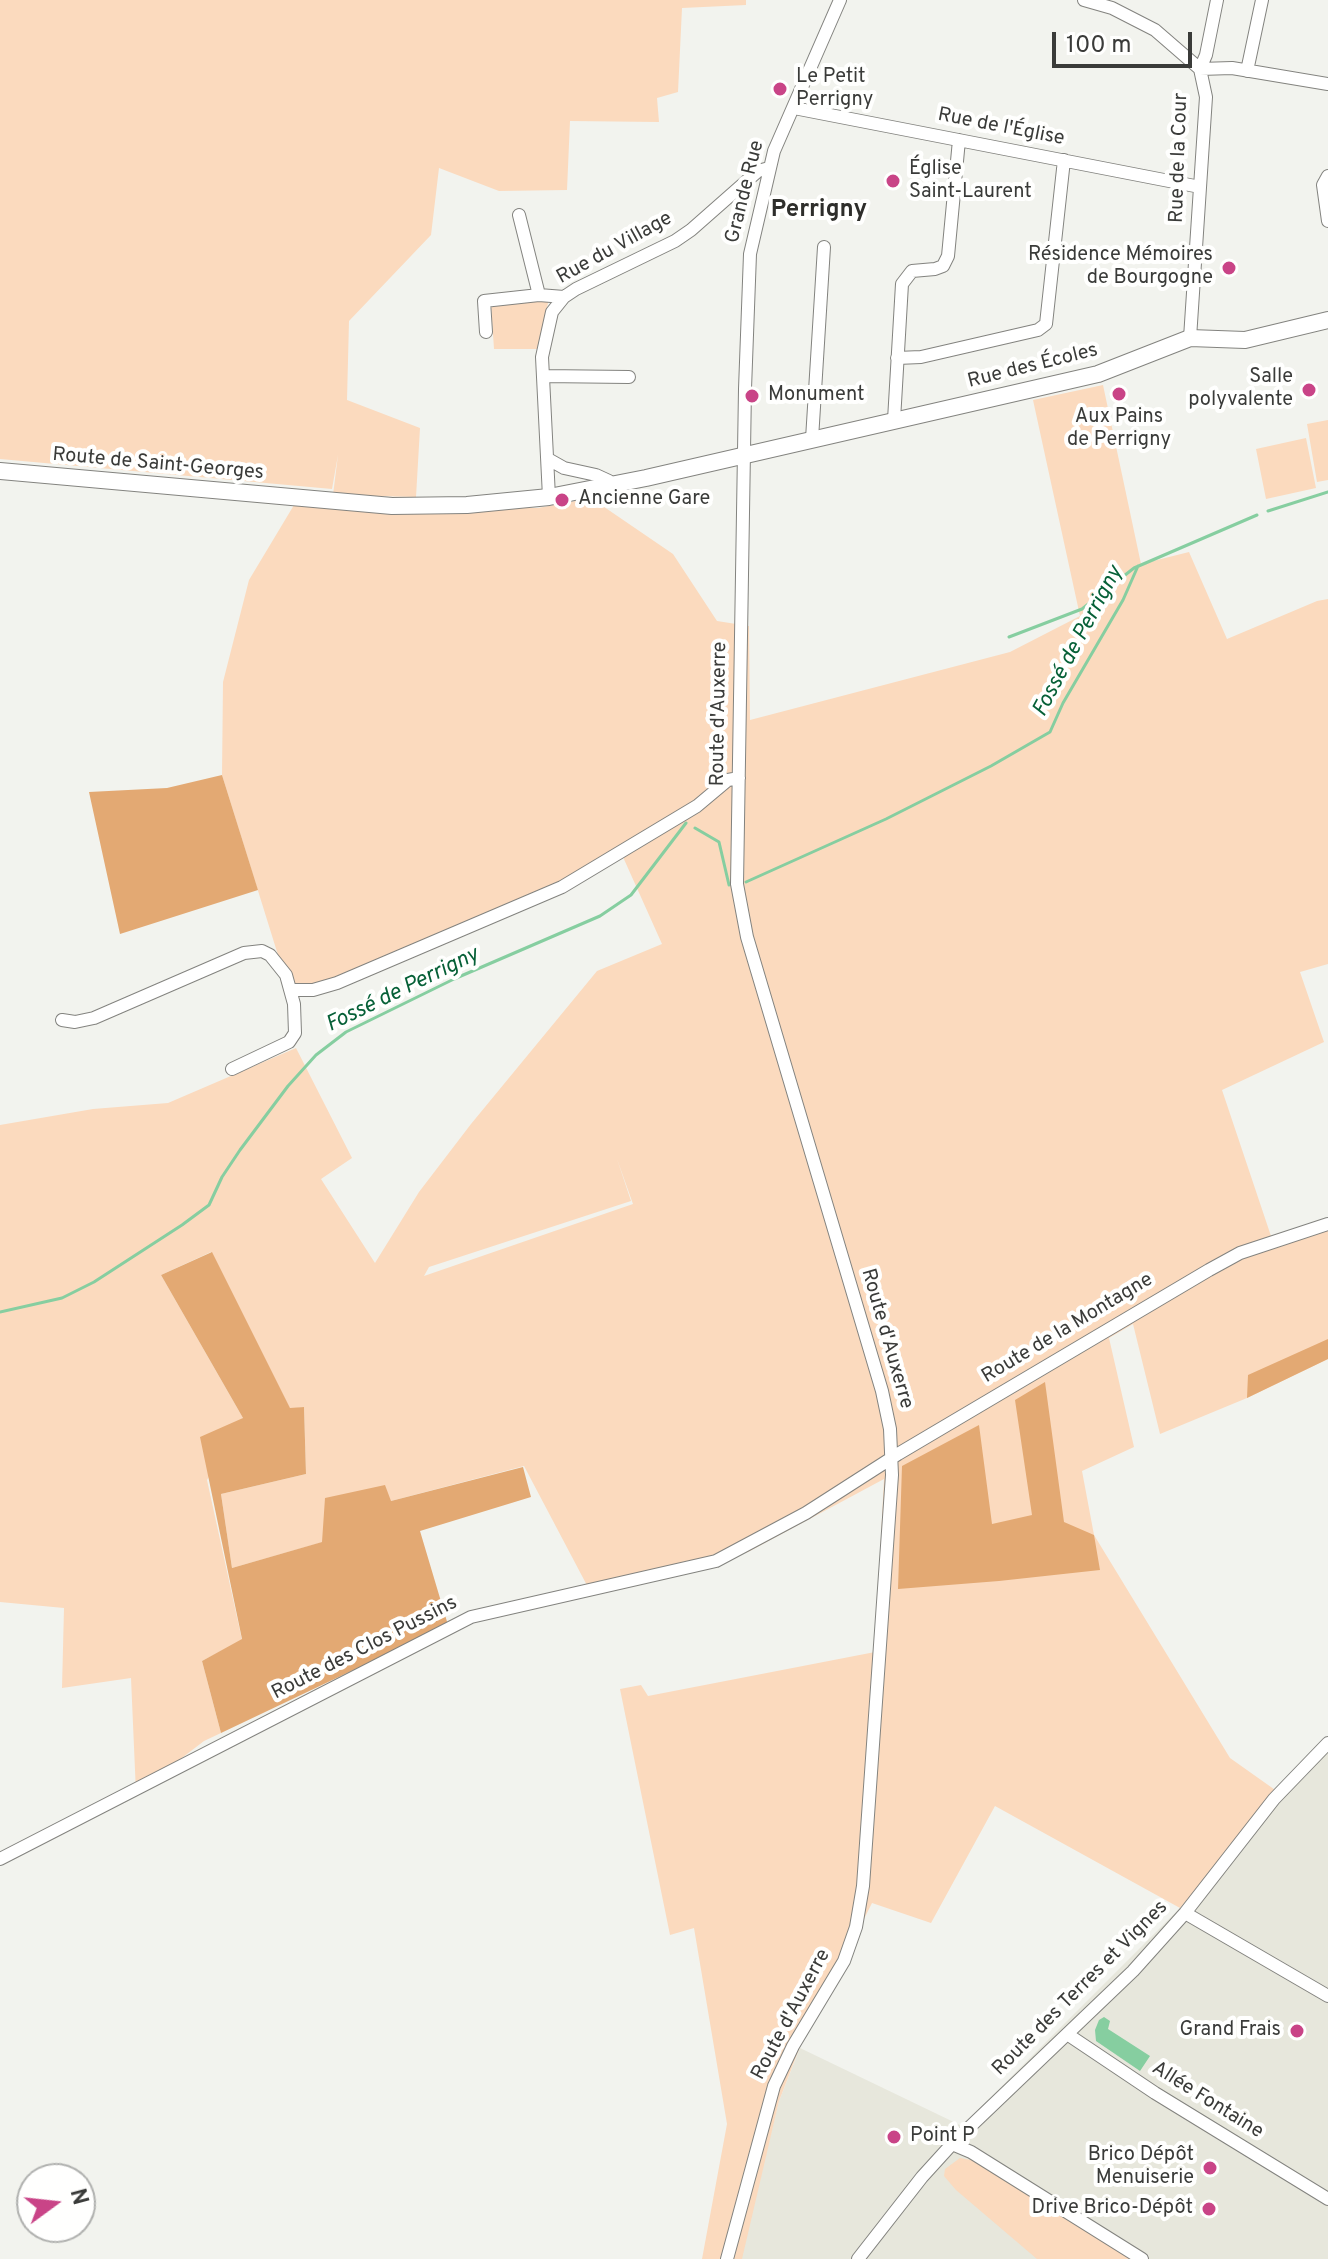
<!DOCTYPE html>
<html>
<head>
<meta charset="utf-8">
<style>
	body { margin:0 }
	#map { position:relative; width:1328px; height:2259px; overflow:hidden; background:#f2f3ee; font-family:Overpass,sans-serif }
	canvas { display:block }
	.north { position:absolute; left:16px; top:2163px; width:80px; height:80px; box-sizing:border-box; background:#fffffe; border:2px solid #b0b1af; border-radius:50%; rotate:75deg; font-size:22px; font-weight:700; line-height:32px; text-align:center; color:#3a3b39 }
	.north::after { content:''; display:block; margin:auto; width:28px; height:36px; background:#c94487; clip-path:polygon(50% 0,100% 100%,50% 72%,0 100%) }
	.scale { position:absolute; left:1052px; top:32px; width:140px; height:36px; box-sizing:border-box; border:4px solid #3a3b39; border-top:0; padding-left:10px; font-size:24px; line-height:28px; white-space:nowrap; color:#3a3b39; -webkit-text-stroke:6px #fffffe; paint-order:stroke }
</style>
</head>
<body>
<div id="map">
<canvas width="1328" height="2259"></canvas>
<div class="north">N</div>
<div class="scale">100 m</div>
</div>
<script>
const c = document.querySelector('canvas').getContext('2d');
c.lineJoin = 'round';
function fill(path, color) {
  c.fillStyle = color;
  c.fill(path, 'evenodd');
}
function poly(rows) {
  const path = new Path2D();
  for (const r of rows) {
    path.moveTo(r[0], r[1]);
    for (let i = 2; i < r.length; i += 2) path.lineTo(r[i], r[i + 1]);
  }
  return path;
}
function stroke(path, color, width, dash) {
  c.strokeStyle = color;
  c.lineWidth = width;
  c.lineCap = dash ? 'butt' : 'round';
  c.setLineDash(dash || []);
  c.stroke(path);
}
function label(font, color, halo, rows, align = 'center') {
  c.font = font + ' Overpass,sans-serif';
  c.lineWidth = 8;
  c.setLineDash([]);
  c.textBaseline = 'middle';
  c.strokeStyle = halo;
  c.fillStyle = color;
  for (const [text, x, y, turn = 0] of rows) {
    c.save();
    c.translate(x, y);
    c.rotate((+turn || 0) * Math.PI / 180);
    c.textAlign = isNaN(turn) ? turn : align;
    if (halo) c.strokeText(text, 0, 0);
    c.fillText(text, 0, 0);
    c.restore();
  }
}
const built = poly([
	[1328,1736,1328,2259,740,2259,779,2101,800,2048,962,2126,1180,1908]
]);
const green = poly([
	[0,0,746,0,746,5,682,8,678,92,657,98,659,122,570,121,567,190,499,191,439,168,431,235,349,321,347,400,420,428,416,497,333,495,338,455,332,489,0,459],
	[549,299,537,349,494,349,491,304],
	[1103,385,1141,564,1189,552,1227,639,1317,601,1328,599,1328,964,1300,972,1324,1042,1222,1090,1274,1245,1328,1229,1328,1359,1247,1398,1160,1434,1133,1324,1109,1338,1134,1447,1082,1471,1094,1535,1230,1758,1278,1792,1180,1908,995,1806,931,1923,872,1903,800,2047,779,2101,742,2259,702,2259,727,2124,694,1928,670,1935,620,1689,641,1685,648,1696,875,1652,884,1479,748,1552,591,1593,524,1466,391,1501,323,1542,232,1568,221,1494,306,1474,304,1407,290,1409,211,1252,161,1275,243,1418,207,1480,242,1640,202,1661,221,1733,204,1741,136,1793,131,1678,62,1688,64,1608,0,1602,0,1125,93,1109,168,1103,296,1048,352,1158,321,1179,375,1263,419,1192,471,1124,597,971,662,944,623,857,333,986,287,984,222,775,223,682,249,580,294,505,320,508,327,505,538,508,591,498,673,554,717,621,749,626,750,720,1010,652,1080,616,1033,400],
	[617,1159,633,1204,424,1276,429,1267,631,1201],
	[1328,420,1328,480,1317,482,1307,424],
	[1306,438,1316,488,1266,499,1256,449],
	[960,2158,976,2161,1134,2259,1037,2259,956,2190,944,2176,945,2169]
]);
const forest = poly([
	[222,775,258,890,120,934,89,792,167,788],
	[212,1252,290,1408,304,1407,306,1474,221,1494,232,1568,322,1542,325,1498,385,1485,391,1501,523,1467,531,1497,420,1531,448,1625,221,1733,202,1661,242,1639,200,1437,243,1418,161,1275],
	[1328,1339,1328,1359,1247,1398,1248,1375],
	[1045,1382,1064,1522,1094,1535,1100,1570,999,1581,898,1589,902,1466,979,1425,992,1524,1032,1515,1015,1400]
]);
const water = poly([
	[1104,2017,1110,2021,1108,2029,1150,2056,1140,2071,1096,2041,1095,2030,1099,2020]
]);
const stream = poly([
	[1268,511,1328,492],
	[1009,637,1082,609,1134,568,1257,515],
	[695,828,719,842,729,885],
	[746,882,886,819,991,766,1050,732,1063,703,1123,600,1138,566],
	[0,1312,62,1298,94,1282,182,1225,209,1205,222,1177,240,1150,288,1086,316,1055,346,1032,454,979,600,916,631,895,686,823]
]);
const minor = poly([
	[1084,0,1112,8,1155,30,1200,69,1206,97,1190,338],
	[1217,0,1206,55,1200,69,1232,68,1328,84],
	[1247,71,1262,0],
	[794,108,1200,187],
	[1328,176,1323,185,1328,221],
	[519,215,539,295],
	[486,332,484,301,539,295,564,297],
	[897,358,921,357,1038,330,1046,324,1064,160],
	[543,376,629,377],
	[894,420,902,284,912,271,935,269,943,266,948,256,959,140],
	[812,439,824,247],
	[548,459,564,468,596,475,609,481,610,486],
	[549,497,542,357,552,312,564,297,576,289,675,241,691,230,758,171,769,168],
	[291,990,313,990,337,983,562,887,697,806,728,780,739,778],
	[62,1020,75,1022,94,1018,244,953,262,951,270,955,286,975,294,1004,295,1033,289,1042,232,1069],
	[0,1859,471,1617,716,1561,806,1513,898,1454,1209,1270,1240,1253,1328,1224],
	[1185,1913,1328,1996],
	[1067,2034,1155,2093,1328,2199],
	[952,2144,971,2152,1142,2259],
	[727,2259,774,2086,793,2046,844,1961,856,1927,863,1886,892,1475,890,1429,882,1391,747,937,737,884,745,389,750,254,774,151,840,0],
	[858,2259,922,2177,952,2144,1133,1971,1185,1913,1274,1799,1328,1743]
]);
const major = poly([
	[0,471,392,506,467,505,549,497,646,478,1098,374,1190,338,1245,340,1328,320]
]);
const markers = [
	[780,89,8,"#c94487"],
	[893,181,8,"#c94487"],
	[1229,268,8,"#c94487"],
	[1309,390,8,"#c94487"],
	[1119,394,8,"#c94487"],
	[752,396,8,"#c94487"],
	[562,500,8,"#c94487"],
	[1297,2031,8,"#c94487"],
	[894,2137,8,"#c94487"],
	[1210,2168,8,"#c94487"],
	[1209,2209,8,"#c94487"]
];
const poiNames = [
	["Le Petit",796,78],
	["Perrigny",796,101],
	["Église",909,170],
	["Saint-Laurent",909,193],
	["Résidence Mémoires",1213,256,"right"],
	["de Bourgogne",1213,279,"right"],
	["Salle",1293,378,"right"],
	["polyvalente",1293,401,"right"],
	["Monument",768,396],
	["Aux Pains",1119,418,"center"],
	["de Perrigny",1119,441,"center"],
	["Ancienne Gare",578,500],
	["Grand Frais",1281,2031,"right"],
	["Point P",910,2137],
	["Brico Dépôt",1194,2156,"right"],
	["Menuiserie",1194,2179,"right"],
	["Drive Brico-Dépôt",1193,2209,"right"]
];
const streetNames = [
	["Rue de l'Église",1001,128,11],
	["Rue de la Cour",1180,158,-88],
	["Grande Rue",746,192,-76],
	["Rue du Village",615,249,-29],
	["Rue des Écoles",1033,367,-14],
	["Route de Saint-Georges",158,465,5],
	["Route d'Auxerre",720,714,-89],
	["Route de la Montagne",1068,1329,-31],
	["Route d'Auxerre",886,1339,74],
	["Route des Clos Pussins",365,1649,-27],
	["Route des Terres et Vignes",1081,1989,-45],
	["Route d'Auxerre",792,2015,-62],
	["Allée Fontaine",1207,2101,32]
];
const waterNames = [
	["Fossé de Perrigny",1079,642,-62],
	["Fossé de Perrigny",403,991,-26]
];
const quarterNames = [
	["Perrigny",819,211]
];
fill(built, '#e7e7dc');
fill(green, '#fbdabe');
fill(forest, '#e3a973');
fill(water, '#86cea0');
stroke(stream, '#86cea0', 3);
stroke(minor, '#83837f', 14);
stroke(major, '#83837f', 18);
stroke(minor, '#fff', 12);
stroke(major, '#fff', 16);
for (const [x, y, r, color] of markers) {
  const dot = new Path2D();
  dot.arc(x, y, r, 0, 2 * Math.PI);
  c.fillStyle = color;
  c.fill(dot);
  stroke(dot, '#fffffe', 3);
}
label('20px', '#3a3b39', '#fffffe', poiNames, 'left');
label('20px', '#3a3b39', '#fffffe', streetNames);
label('italic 22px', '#066037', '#fffffe', waterNames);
label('bold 24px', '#2e2e2b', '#fffffe', quarterNames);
</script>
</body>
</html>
